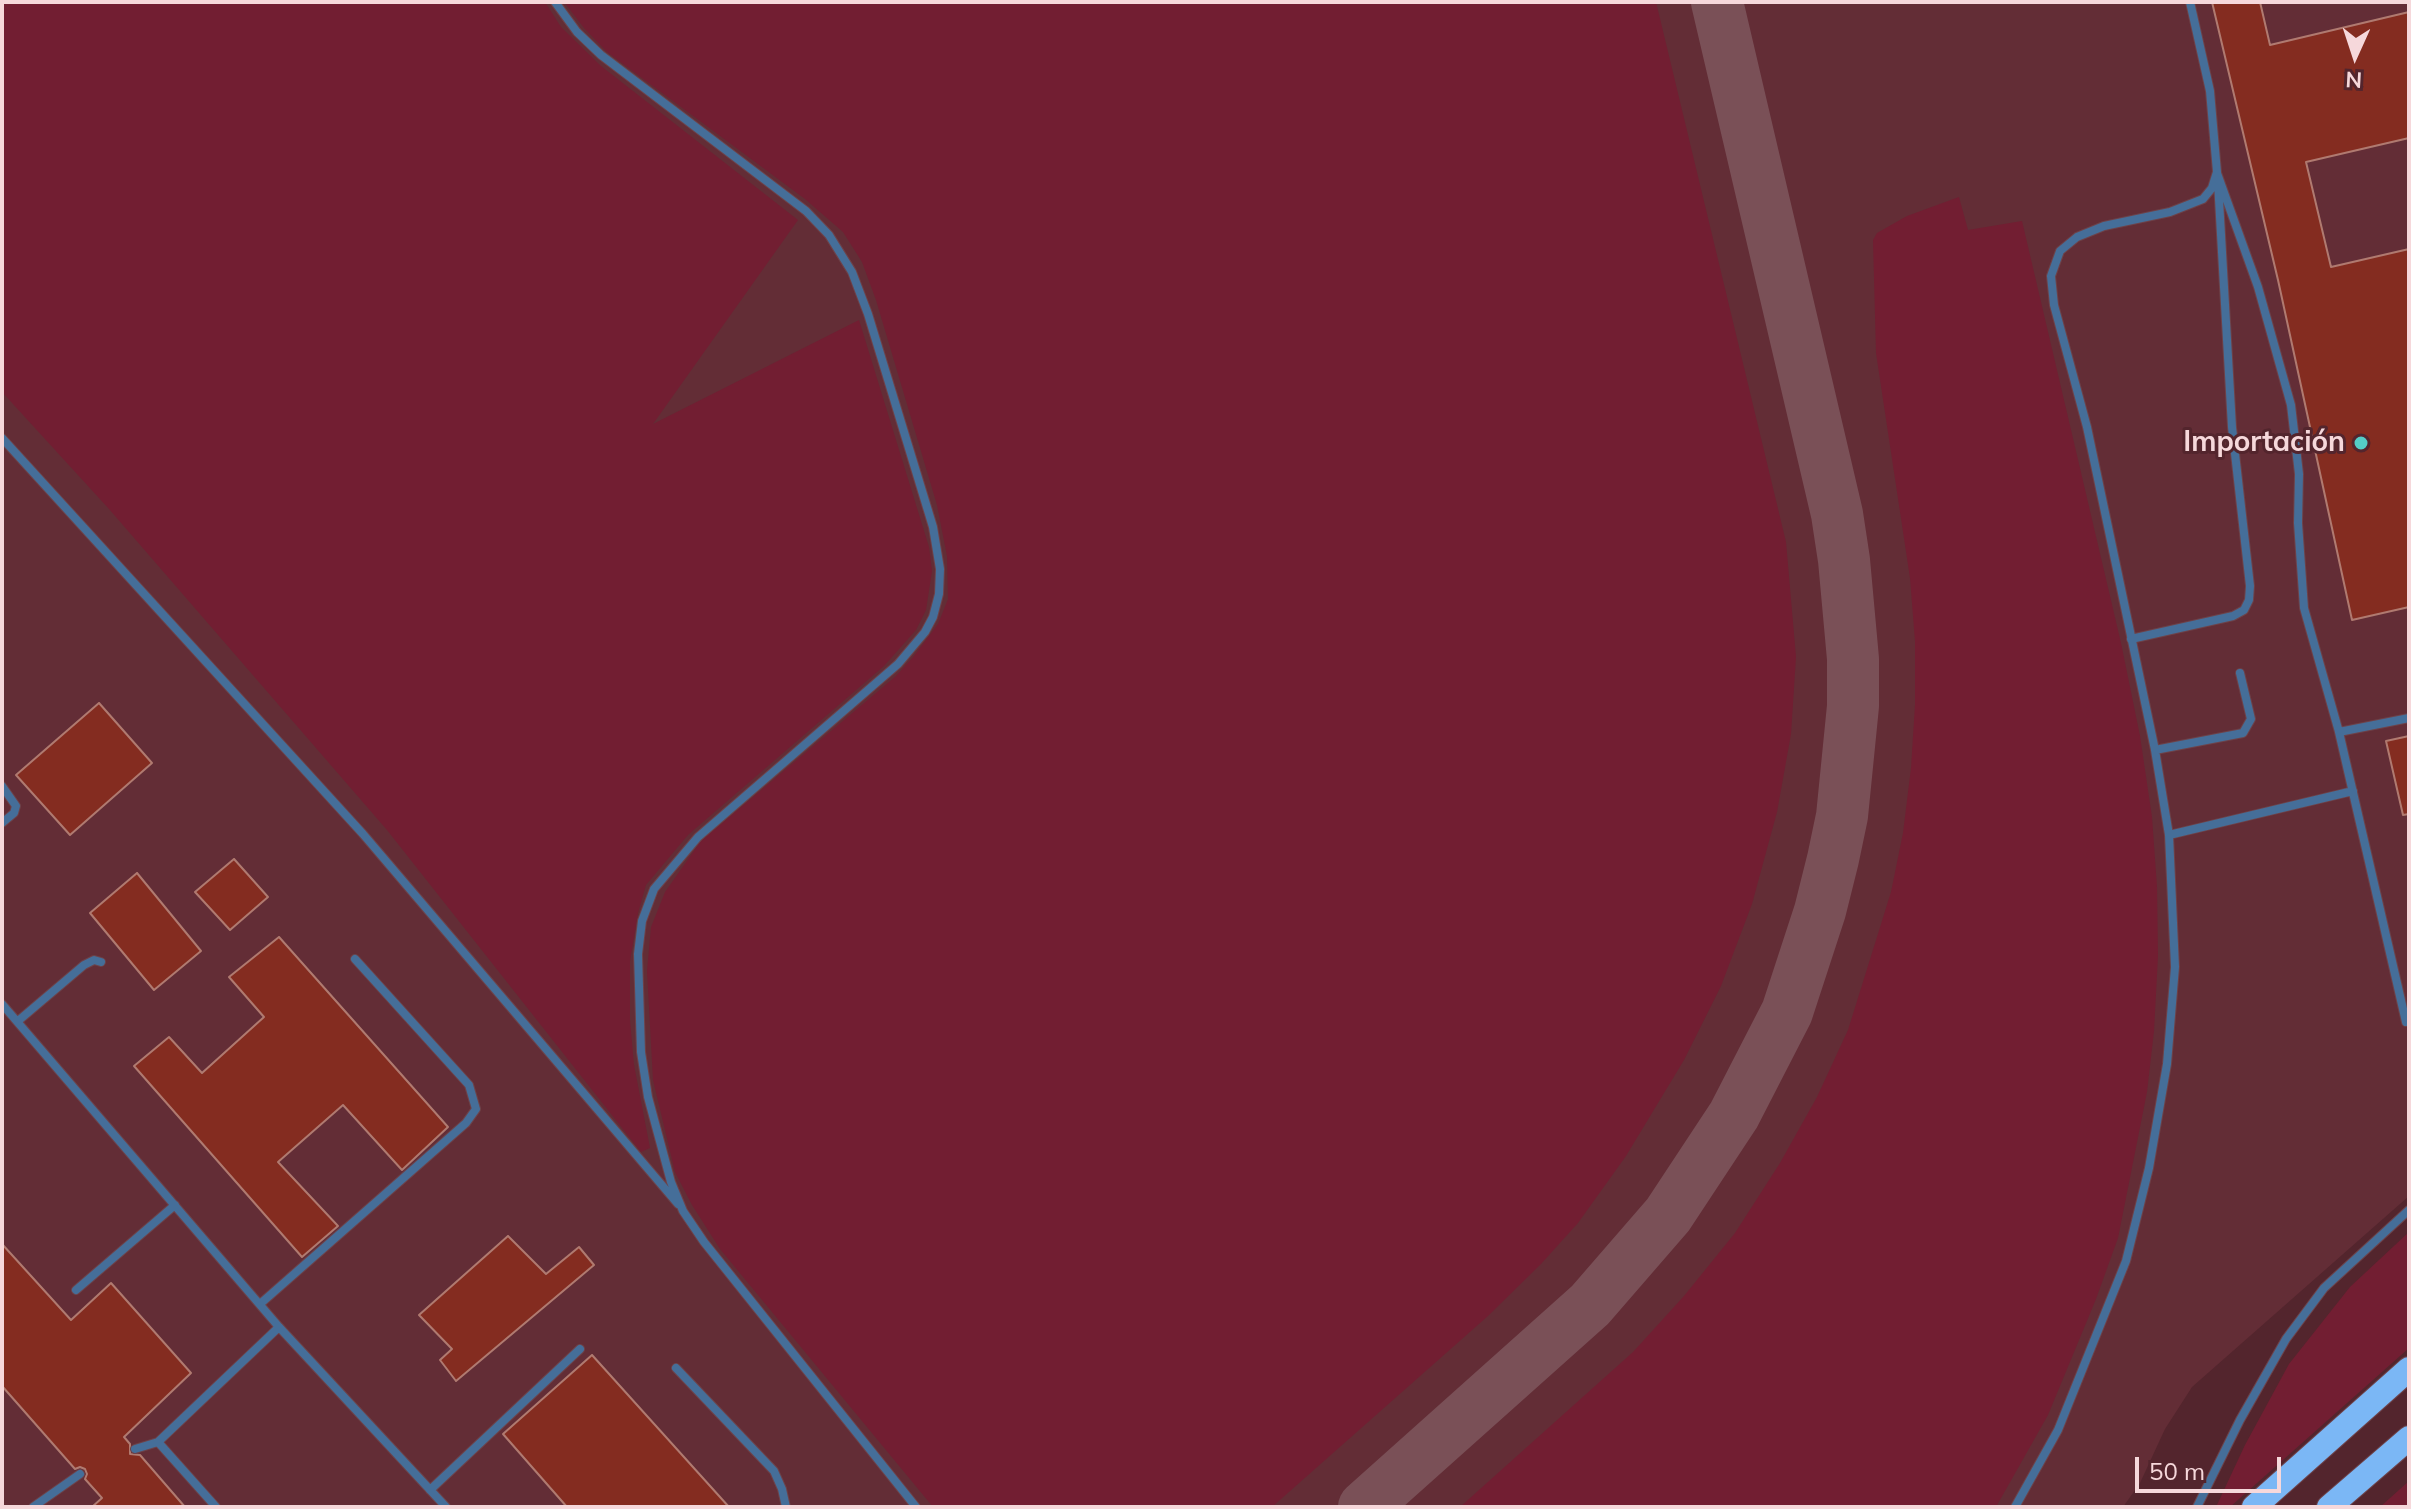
<!DOCTYPE html>
<html>
<head>
<meta charset="utf-8">
<style>
	body { margin:0 }
	#map { position:relative; width:2411px; height:1509px; overflow:hidden; background:#53252d; font-family:Mulish,sans-serif }
	canvas { display:block }
	.frame { position:absolute; inset:0; border:4px solid #f6d8db; pointer-events:none }
	.north { position:absolute; left:2315px; top:16px; width:80px; height:80px; -webkit-text-stroke:6px #53252d; paint-order:stroke; rotate:183deg; font-size:22px; font-weight:700; line-height:32px; text-align:center; color:#f6d8db }
	.north::after { content:''; display:block; margin:auto; width:28px; height:36px; background:#f6d8db; clip-path:polygon(50% 0,100% 100%,50% 72%,0 100%) }
	.scale { position:absolute; left:2135px; top:1457px; width:146px; height:36px; box-sizing:border-box; border:4px solid #f6d8db; border-top:0; padding-left:10px; font-size:24px; line-height:28px; white-space:nowrap; color:#f6d8db; -webkit-text-stroke:6px #53252d; paint-order:stroke }
</style>
</head>
<body>
<div id="map">
<canvas width="2411" height="1509"></canvas>
<div class="frame"></div>
<div class="north">N</div>
<div class="scale">50 m</div>
</div>
<script>
const c = document.querySelector('canvas').getContext('2d');
c.lineJoin = 'round';
function fill(path, color) {
  c.fillStyle = color;
  c.fill(path, 'evenodd');
}
function poly(rows) {
  const path = new Path2D();
  for (const r of rows) {
    path.moveTo(r[0], r[1]);
    for (let i = 2; i < r.length; i += 2) path.lineTo(r[i], r[i + 1]);
  }
  return path;
}
function stroke(path, color, width, dash) {
  c.strokeStyle = color;
  c.lineWidth = width;
  c.lineCap = dash ? 'butt' : 'round';
  c.setLineDash(dash || []);
  c.stroke(path);
}
function label(font, color, halo, rows, align = 'center') {
  c.font = font + ' Mulish,sans-serif';
  c.lineWidth = 6;
  c.setLineDash([]);
  c.textBaseline = 'middle';
  c.strokeStyle = halo;
  c.fillStyle = color;
  for (const [text, x, y, turn = 0] of rows) {
    c.save();
    c.translate(x, y);
    c.rotate((+turn || 0) * Math.PI / 180);
    c.textAlign = isNaN(turn) ? turn : align;
    if (halo) c.strokeText(text, 0, 0);
    c.fillText(text, 0, 0);
    c.restore();
  }
}
const built = poly([
	[2,2,2409,2,2409,1196,2192,1387,2165,1429,2140,1483,2123,1507,2,1507]
]);
const green = poly([
	[2,2,545,2,561,27,601,66,798,220,653,424,859,320,929,547,932,571,926,610,916,630,884,666,688,835,646,885,638,913,630,961,630,1020,634,1065,650,1148,641,1152,387,830,109,509,2,392],
	[564,2,1656,2,1786,542,1796,657,1791,734,1777,812,1752,904,1721,986,1684,1060,1626,1156,1578,1223,1541,1264,1488,1316,1272,1507,933,1507,720,1249,692,1205,675,1172,653,1080,647,971,651,927,665,892,701,841,896,676,914,656,938,624,948,599,947,556,937,505,876,300,862,262,843,232,805,199,607,52,584,28],
	[1959,197,1968,230,2022,221,2121,643,2140,736,2152,817,2157,887,2158,956,2154,1031,2147,1092,2118,1238,2096,1299,2048,1415,1996,1507,1460,1507,1633,1352,1684,1296,1735,1233,1780,1163,1817,1097,1848,1030,1891,892,1903,833,1911,768,1915,705,1915,641,1910,578,1876,353,1873,240,1877,233,1907,216],
	[2409,1232,2409,1348,2230,1507,2216,1507,2245,1445,2289,1364,2350,1287],
	[2409,1481,2409,1507,2380,1507]
]);
const taxiway = poly([
	[1364,1507,1590,1305,1668,1215,1734,1115,1787,1012,1820,911,1833,859,1842,816,1853,706,1853,659,1844,560,1837,514,1717,2]
]);
const building = poly([
	[2212,2,2260,2,2270,45,2409,12,2409,138,2306,162,2331,267,2409,249,2409,607,2352,620,2278,280,2212,2],
	[99,703,152,763,70,835,16,775,99,703],
	[2409,736,2409,814,2403,815,2386,741,2409,736],
	[234,859,268,897,230,930,195,892,234,859],
	[137,873,201,951,154,990,90,913,137,873],
	[279,937,448,1127,402,1170,343,1105,278,1162,338,1226,302,1257,134,1066,169,1037,202,1073,264,1017,229,977,279,937],
	[508,1236,546,1274,579,1247,594,1265,456,1381,440,1360,452,1349,419,1315,508,1236],
	[2,1244,71,1320,111,1283,191,1373,124,1437,130,1444,130,1454,140,1455,185,1507,92,1507,102,1498,85,1479,87,1474,85,1469,80,1467,75,1469,2,1386,2,1244],
	[592,1355,729,1507,567,1507,503,1434,592,1355]
]);
const lane = poly([
	[555,2,577,32,601,55,806,211,829,235,852,272,868,314,933,527,940,569,939,594,933,617,925,632,898,664,698,837,654,889,642,921,638,954,641,1052,648,1097,671,1182,683,1211,704,1242,916,1507],
	[2217,173,2258,287,2291,405,2299,474,2298,523,2304,608,2339,732,2409,718],
	[2,438,363,834,678,1204],
	[2131,639,2233,616,2244,610,2249,600,2250,586,2232,427,2218,182],
	[2339,732,2406,1022],
	[2155,750,2243,733,2251,719,2240,673],
	[2,786,16,806,14,813,2,823],
	[2169,835,2353,791],
	[2,1004,279,1327,446,1507],
	[18,1021,84,965,94,960,101,962],
	[76,1290,175,1205],
	[260,1304,466,1123,476,1109,469,1085,355,959],
	[676,1368,774,1471,782,1489,786,1507],
	[158,1442,216,1507],
	[135,1449,158,1442,279,1327],
	[430,1490,580,1349],
	[33,1507,80,1474],
	[2015,1507,2058,1430,2126,1261,2149,1168,2167,1064,2175,967,2169,835,2155,750,2087,427,2054,305,2051,276,2060,251,2077,237,2104,226,2170,212,2203,199,2212,188,2217,172,2210,91,2190,2],
	[2197,1507,2240,1420,2286,1339,2324,1288,2409,1210]
]);
const highway = poly([
	[2254,1507,2409,1369],
	[2329,1507,2409,1438]
]);
const markers = [
	[2361,443,8,"#54cdc7"]
];
const poiNames = [
	["Importación",2345,443]
];
fill(built, '#632d36');
fill(green, '#721e32');
stroke(taxiway, '#7a5057', 52);
fill(building, '#842c20');
stroke(building, '#b07a70', 2);
stroke(lane, '#6d4249', 10);
stroke(highway, '#6d4249', 26);
stroke(lane, '#456e99', 8);
stroke(highway, '#7bb7f5', 24);
for (const [x, y, r, color] of markers) {
  const dot = new Path2D();
  dot.arc(x, y, r, 0, 2 * Math.PI);
  c.fillStyle = color;
  c.fill(dot);
  stroke(dot, '#53252d', 3);
}
label('bold 28px', '#f6d8db', '#53252d', poiNames, 'right');
</script>
</body>
</html>
